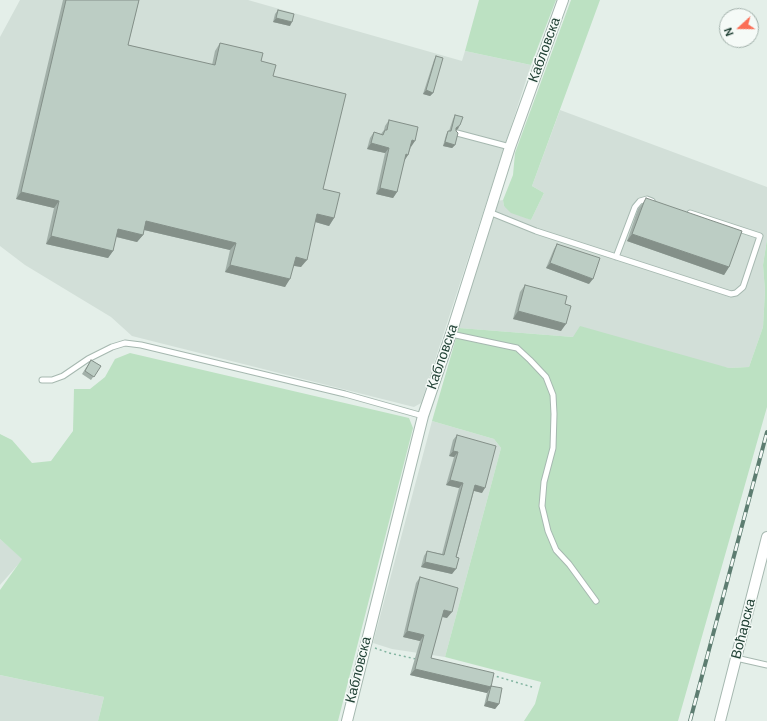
<!DOCTYPE html>
<html>
<head>
<meta charset="utf-8">
<style>
	body { margin:0 }
	#map { position:relative; width:767px; height:721px; overflow:hidden; background:#e4efe9; font-family:"DM Sans",sans-serif }
	canvas { display:block }
	.north { position:absolute; left:719px; top:8px; width:40px; height:40px; box-sizing:border-box; background:#f5faf7; border:1px solid #a1b0aa; border-radius:50%; rotate:249deg; font-size:11px; font-weight:700; line-height:16px; text-align:center; color:#224236 }
	.north::after { content:''; display:block; margin:auto; width:14px; height:18px; background:#fb6e56; clip-path:polygon(50% 0,100% 100%,50% 72%,0 100%) }
</style>
</head>
<body>
<div id="map">
<canvas width="767" height="721"></canvas>
<div class="north">N</div>
</div>
<script>
const c = document.querySelector('canvas').getContext('2d');
c.lineJoin = 'round';
function fill(path, color) {
  c.fillStyle = color;
  c.fill(path, 'evenodd');
}
function poly(rows) {
  const path = new Path2D();
  for (const r of rows) {
    path.moveTo(r[0], r[1]);
    for (let i = 2; i < r.length; i += 2) path.lineTo(r[i], r[i + 1]);
  }
  return path;
}
function stroke(path, color, width, dash) {
  c.strokeStyle = color;
  c.lineWidth = width;
  c.lineCap = dash ? 'butt' : 'round';
  c.setLineDash(dash || []);
  c.stroke(path);
}
function label(font, color, halo, rows, align = 'center') {
  c.font = font + ' "DM Sans",sans-serif';
  c.lineWidth = 3;
  c.setLineDash([]);
  c.textBaseline = 'middle';
  c.strokeStyle = halo;
  c.fillStyle = color;
  for (const [text, x, y, turn = 0] of rows) {
    c.save();
    c.translate(x, y);
    c.rotate((+turn || 0) * Math.PI / 180);
    c.textAlign = isNaN(turn) ? turn : align;
    if (halo) c.strokeText(text, 0, 0);
    c.fillText(text, 0, 0);
    c.restore();
  }
}
const built = poly([
	[20,0,248,0,462,61,465,51,531,65,421,403,414,407,132,336,111,317,25,265,0,246,0,37],
	[560,110,767,187,767,239,763,265,765,291,763,327,749,367,729,368,573,337,459,328,497,201,503,200,504,206,531,220,544,193,532,186],
	[432,421,494,439,501,448,445,657,392,649,373,643],
	[0,539,23,559,0,585],
	[0,675,104,697,98,721,0,721]
]);
const green = poly([
	[479,0,556,0,531,65,465,51],
	[571,0,600,0,532,186,544,193,531,220,511,213,504,206,503,200,513,175,515,153],
	[767,239,767,407,678,721,524,721,535,704,541,682,445,657,501,448,494,439,432,421,459,328,573,337,580,326,729,368,749,367,763,327,765,291,763,265],
	[130,353,409,418,413,428,338,721,98,721,104,697,0,675,0,590,22,559,0,539,0,434,12,440,32,463,51,461,73,431,74,389,90,389,105,377,115,359]
]);
const path = poly([
	[375,648,389,653,416,659],
	[492,675,532,687]
]);
const service = poly([
	[457,133,510,147],
	[489,212,536,231,731,294,736,293,743,287,760,236,690,213],
	[616,257,635,207,640,201,647,199,652,201],
	[451,334,517,348,530,360,546,377,553,395,554,414,553,448,544,482,542,506,548,531,556,550,569,564,596,601],
	[42,380,52,380,63,376,88,359,112,347,125,343,141,345,345,394,423,416],
	[736,658,767,665]
]);
const minor = poly([
	[347,721,423,416,451,334,510,147,563,0],
	[720,721,767,537]
]);
const rail = poly([
	[690,721,767,432]
]);
const wall = poly([
	[63,0,139,0,128,45,212,65,215,51,220,43,261,61,273,76,323,189,334,218,329,226,315,222,301,267,294,266,285,287,225,272,230,250,144,230,143,235,137,242,116,237,113,251,108,258,46,244,54,208,16,199],
	[278,10,290,26,273,22,275,14],
	[436,56,433,93,430,96,423,94,434,60],
	[455,115,458,129,456,130,455,145,452,148,443,146,446,135,448,131,449,131,453,119],
	[389,120,411,147,408,155,404,161,397,192,393,198,376,194,385,153,367,149,370,138,374,132,381,134,384,130,385,126],
	[644,202,729,267,724,275,627,241,638,209],
	[557,244,589,284,546,268,554,249],
	[525,285,565,304,561,331,513,319,520,292],
	[91,360,101,366,91,380,82,374],
	[457,435,482,493,474,491,452,574,421,567,424,556,427,551,442,554,459,488,446,485,454,457,449,456,453,440],
	[420,577,447,618,442,617,431,658,491,686,499,704,495,709,484,706,487,693,410,675,420,641,403,637,416,583]
]);
const shadedWall = poly([
	[276,18,292,22,290,26,273,22],
	[426,90,433,93,430,96,423,94],
	[460,125,458,129,453,132,456,128],
	[412,140,415,141,411,147,408,146],
	[445,142,455,145,452,148,443,146],
	[371,143,389,148,385,153,367,149],
	[406,154,408,155,404,161],
	[380,188,397,192,393,198,376,194],
	[21,192,59,201,54,208,16,199],
	[317,214,334,218,329,226,312,221],
	[146,221,236,243,230,250,140,229],
	[118,229,143,235,137,242,113,236],
	[632,234,729,267,724,275,627,241],
	[51,236,113,251,108,258,46,244],
	[296,257,307,260,301,267,290,265],
	[550,263,593,279,589,284,546,268],
	[230,265,290,279,285,287,225,272],
	[518,311,566,324,561,331,513,319],
	[453,451,458,452,454,457,449,456],
	[450,480,463,483,459,488,446,485],
	[475,485,485,488,482,493,471,490],
	[425,562,456,569,452,574,421,567],
	[444,610,452,612,447,618,439,616],
	[407,631,424,635,420,641,403,637],
	[415,669,491,687,487,693,410,675],
	[487,701,499,704,495,709,484,706]
]);
const building = poly([
	[66,0,139,0,128,45,215,65,220,43,263,53,261,61,276,65,273,76,346,94,323,189,340,193,334,218,317,214,307,260,296,257,290,279,230,265,236,243,146,221,143,235,118,229,113,251,51,236,59,201,21,192,66,0],
	[278,10,294,14,292,22,276,18,278,10],
	[436,56,443,58,433,93,426,90,436,56],
	[455,115,463,117,460,125,456,128,456,131,458,133,455,145,445,142,448,131,451,131,455,115],
	[389,120,418,127,415,141,412,140,408,155,406,154,397,192,380,188,389,148,371,143,374,132,383,135,385,130,387,130,389,120],
	[646,198,742,231,729,267,632,234,644,202,646,198],
	[557,244,600,258,593,279,550,263,557,244],
	[525,285,567,296,565,304,571,306,566,324,518,311,525,285],
	[91,360,101,366,94,377,85,371,91,360],
	[457,435,496,446,485,488,475,485,456,557,459,558,456,569,425,562,427,551,444,555,463,483,450,480,458,452,453,451,457,435],
	[420,577,458,588,452,612,444,610,431,658,494,673,491,687,415,669,424,635,407,631,420,577],
	[491,686,502,688,499,704,487,701,491,686]
]);
const streetNames = [
	["Кабловска",545,50,-70],
	["Кабловска",443,357,-71],
	["Воћарска",744,629,-76],
	["Кабловска",359,670,-76]
];
fill(built, '#d2dfd8');
fill(green, '#bce1c2');
stroke(service, '#a6b8b0', 7);
stroke(minor, '#a6b8b0', 12);
stroke(path, '#82b4a0', 1.5, [2, 3]);
stroke(service, '#fff', 5);
stroke(minor, '#fff', 10);
stroke(rail, '#5d7d71', 4);
stroke(rail, '#f5faf7', 2.5, [8]);
fill(wall, '#a2b0a9');
fill(shadedWall, '#849089');
fill(building, '#bccdc4');
stroke(building, '#849089', 1);
label('14px', '#224236', '#f5faf7', streetNames);
</script>
</body>
</html>
